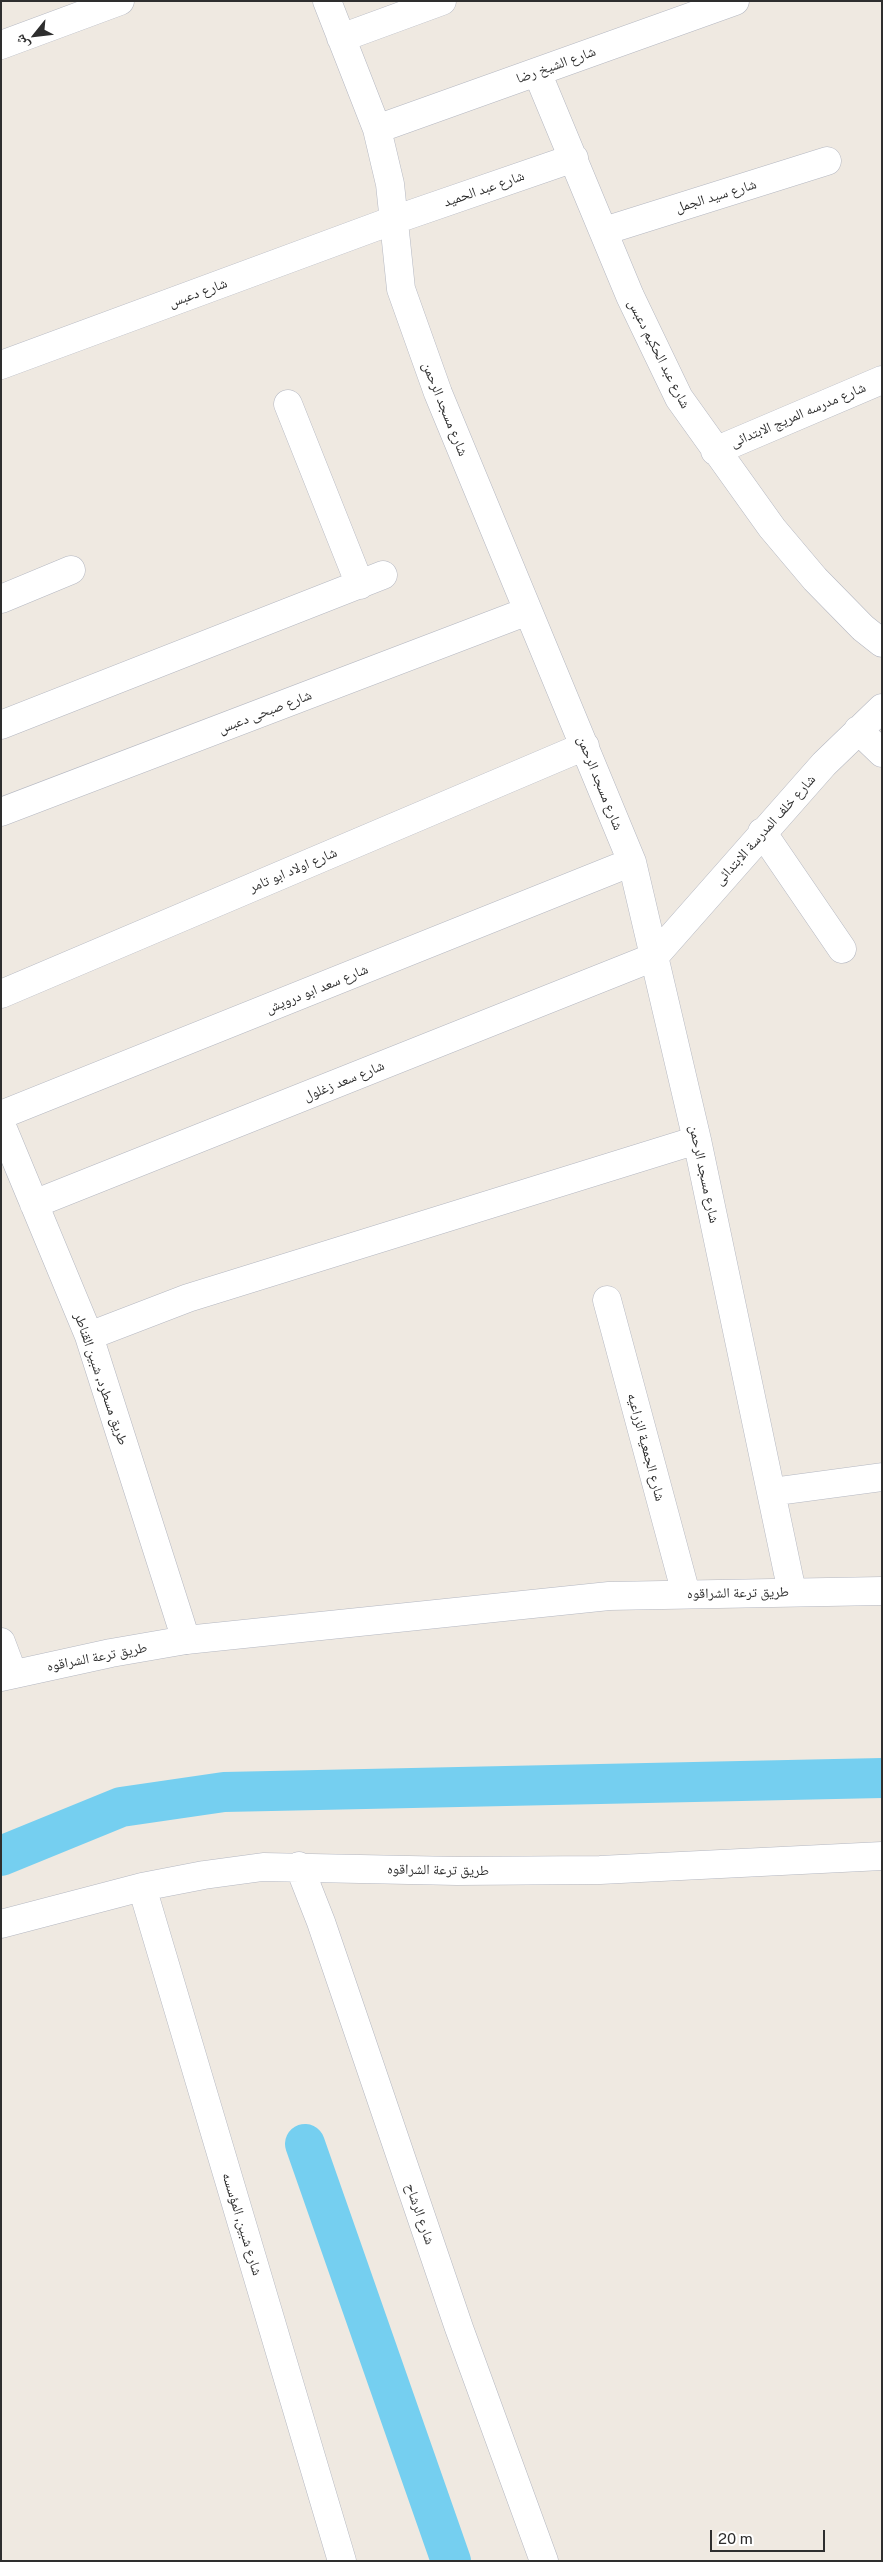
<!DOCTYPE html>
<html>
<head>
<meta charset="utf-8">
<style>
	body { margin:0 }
	#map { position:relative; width:883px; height:2562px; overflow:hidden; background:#efe9e1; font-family:"Public Sans","Noto Naskh Arabic",sans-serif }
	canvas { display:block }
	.frame { position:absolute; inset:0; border:2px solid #2e2e2e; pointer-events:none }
	.north { position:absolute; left:10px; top:10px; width:50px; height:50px; -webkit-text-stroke:4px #fff; paint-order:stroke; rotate:241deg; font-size:14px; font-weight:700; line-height:20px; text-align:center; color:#2e2e2e }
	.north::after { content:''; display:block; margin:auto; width:18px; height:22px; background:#2e2e2e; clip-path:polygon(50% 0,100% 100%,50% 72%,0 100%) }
	.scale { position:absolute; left:710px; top:2530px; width:115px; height:22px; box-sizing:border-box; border:2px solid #2e2e2e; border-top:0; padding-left:6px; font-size:15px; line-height:18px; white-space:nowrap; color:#2e2e2e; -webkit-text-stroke:4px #fff; paint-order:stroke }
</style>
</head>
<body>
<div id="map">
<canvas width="883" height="2562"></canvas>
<div class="frame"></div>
<div class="north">ش</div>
<div class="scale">20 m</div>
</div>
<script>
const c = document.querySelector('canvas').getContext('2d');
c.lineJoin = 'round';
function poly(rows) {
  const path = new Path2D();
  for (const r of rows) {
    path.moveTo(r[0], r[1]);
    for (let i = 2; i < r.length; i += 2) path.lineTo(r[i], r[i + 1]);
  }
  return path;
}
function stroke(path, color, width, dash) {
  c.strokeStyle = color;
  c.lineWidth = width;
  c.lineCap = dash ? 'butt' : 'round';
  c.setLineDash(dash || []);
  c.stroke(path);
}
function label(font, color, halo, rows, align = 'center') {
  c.font = font + ' "Public Sans","Noto Naskh Arabic",sans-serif';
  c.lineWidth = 4.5;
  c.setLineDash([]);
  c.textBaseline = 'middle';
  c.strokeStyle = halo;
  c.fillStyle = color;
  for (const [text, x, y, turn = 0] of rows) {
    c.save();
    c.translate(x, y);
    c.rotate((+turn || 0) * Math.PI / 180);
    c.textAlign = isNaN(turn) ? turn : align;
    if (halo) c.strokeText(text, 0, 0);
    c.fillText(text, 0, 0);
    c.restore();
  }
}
const canal = poly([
	[1,1856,121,1807,224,1792,882,1778],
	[305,2144,451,2561]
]);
const minor = poly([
	[327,1,377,129,390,184,401,289,438,393,632,862,697,1140,792,1592],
	[341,38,442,1],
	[1,45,120,1],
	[537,72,630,296,679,398,772,528,815,579,863,628,882,643],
	[377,129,735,1],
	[604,231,827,161],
	[1,365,394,220,574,158],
	[288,404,360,585],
	[715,451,882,380],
	[1,599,71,570],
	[1,725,383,575],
	[858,730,882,753],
	[1,812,528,611],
	[762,832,842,949],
	[1,994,585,746],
	[1,1115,632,862],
	[1,1124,89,1336,186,1640],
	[34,1204,654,957,824,764,882,708],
	[607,1300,686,1594],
	[89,1336,188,1298,697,1140],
	[771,1492,882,1477],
	[1,1642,13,1674],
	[299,1866,321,1922,459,2328,544,2561],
	[142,1887,342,2561],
	[1,1924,142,1887,204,1875,263,1867,457,1871,600,1870,882,1856]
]);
const tertiary = poly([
	[1,1677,111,1653,186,1640,609,1596,882,1591]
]);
const streetNames = [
	["شارع الشيخ رضا",556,65,-20],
	["شارع عبد الحميد",484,189,-19],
	["شارع سيد الجمل",716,196,-17],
	["شارع دعبس",198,293,-20],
	["شارع عبد الحكيم دعبس",659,354,63],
	["شارع مسجد الرحمن",445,409,68],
	["شارع مدرسه المريج الابتدائى",798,415,-23],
	["شارع صبحى دعبس",265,712,-21],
	["شارع مسجد الرحمن",600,783,68],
	["شارع خلف المدرسة الابتدائى",765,830,-48],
	["شارع اولاد ابو تامر",293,870,-23],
	["شارع سعد ابو درويش",317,989,-22],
	["شارع سعد زغلول",344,1081,-22],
	["شارع مسجد الرحمن",704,1174,78],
	["طريق مسطرد, شبين القناطر",101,1379,71],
	["شارع الجمعية الزراعيه",646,1447,75],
	["طريق ترعة الشراقوه",738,1593,-1],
	["طريق ترعة الشراقوه",97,1657,-11],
	["طريق ترعة الشراقوه",438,1870,1],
	["شارع الرشاح",420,2214,71],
	["شارع شبين, المؤسسه",242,2224,73]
];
stroke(canal, '#75cff0', 40);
stroke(minor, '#b4b7c1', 29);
stroke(tertiary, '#b4b7c1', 29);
stroke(minor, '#fff', 28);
stroke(tertiary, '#fff', 28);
label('14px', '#2e2e2e', '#fff', streetNames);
</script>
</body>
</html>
